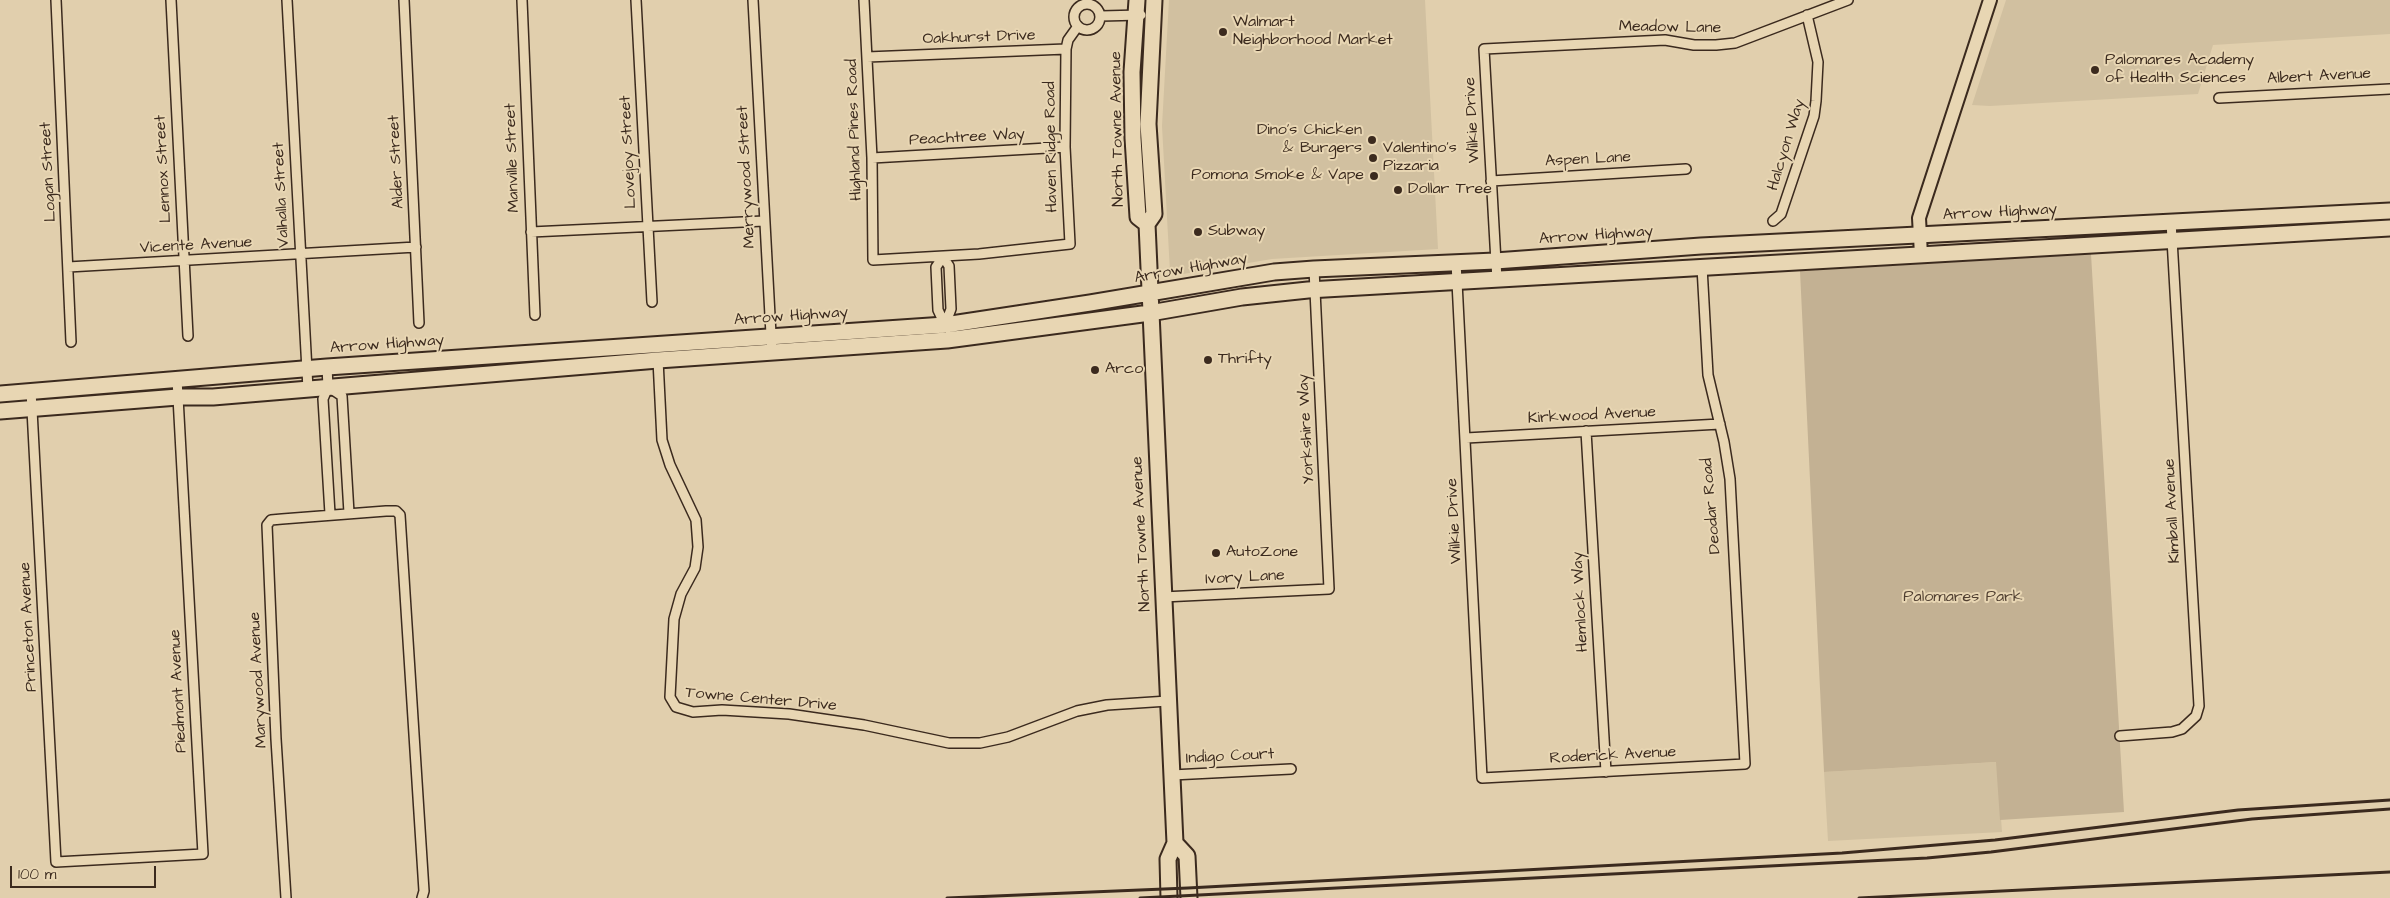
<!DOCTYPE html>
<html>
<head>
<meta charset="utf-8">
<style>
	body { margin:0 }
	#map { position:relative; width:2390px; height:898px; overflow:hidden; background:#e1cfad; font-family:"Architects Daughter",sans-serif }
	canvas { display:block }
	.scale { position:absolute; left:10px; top:866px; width:146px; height:22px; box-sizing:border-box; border:2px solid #3b2a1e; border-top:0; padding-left:6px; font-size:15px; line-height:18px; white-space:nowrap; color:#3b2a1e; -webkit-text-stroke:4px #e8d6b3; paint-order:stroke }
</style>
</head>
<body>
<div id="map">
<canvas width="2390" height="898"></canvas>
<div class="scale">100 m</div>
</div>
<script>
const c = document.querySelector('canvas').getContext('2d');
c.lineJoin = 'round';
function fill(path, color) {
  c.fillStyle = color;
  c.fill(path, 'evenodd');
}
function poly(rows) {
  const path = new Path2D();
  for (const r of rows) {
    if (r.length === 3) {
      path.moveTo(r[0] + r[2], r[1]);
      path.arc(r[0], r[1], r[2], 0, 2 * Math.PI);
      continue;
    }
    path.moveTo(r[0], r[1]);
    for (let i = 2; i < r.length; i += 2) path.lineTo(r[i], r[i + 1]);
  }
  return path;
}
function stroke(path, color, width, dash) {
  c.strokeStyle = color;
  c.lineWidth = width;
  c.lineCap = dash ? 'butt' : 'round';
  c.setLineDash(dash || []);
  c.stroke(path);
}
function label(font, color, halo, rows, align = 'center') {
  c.font = font + ' "Architects Daughter",sans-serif';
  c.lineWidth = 4;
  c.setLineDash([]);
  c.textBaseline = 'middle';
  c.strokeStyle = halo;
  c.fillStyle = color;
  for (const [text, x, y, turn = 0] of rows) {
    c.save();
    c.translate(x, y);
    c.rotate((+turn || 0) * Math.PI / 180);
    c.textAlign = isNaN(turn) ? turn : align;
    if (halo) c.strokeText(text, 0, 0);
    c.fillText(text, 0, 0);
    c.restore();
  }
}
const built = poly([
	[1169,0,1425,0,1438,249,1272,259,1183,274,1170,272,1162,126],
	[2006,0,2390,0,2390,34,2213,45,2198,94,1990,106,1972,105],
	[1997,762,2002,832,1828,841,1824,772]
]);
const green = poly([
	[2091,254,2124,812,2000,820,1996,762,1824,772,1800,271]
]);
const street = poly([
	[56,0,71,342],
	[171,0,188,336],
	[287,0,308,389],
	[404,0,419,323],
	[522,0,535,315],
	[636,0,652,302],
	[753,0,772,353],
	[864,0,872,158,873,260,979,254,1070,244,1065,147,1066,49],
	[1087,17,13],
	[1101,16,1141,15],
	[867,57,1066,49,1068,40,1078,26],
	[2219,98,2390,89],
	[872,158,1065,147],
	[1491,181,1686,169],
	[1773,221,1781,214,1814,116,1816,101,1818,62,1807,15],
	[531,232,764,221],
	[943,257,949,266,951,309,945,325,938,310,936,267,943,257],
	[1456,262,1482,778,1745,764,1730,479,1724,442,1708,375,1702,267],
	[68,267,416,247],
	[1497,280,1484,49,1665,40,1694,45,1716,45,1735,43,1848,0],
	[658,360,662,440,670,465,696,520,698,547,695,568,681,594,674,619,670,697,676,707,693,712,722,710,789,714,864,725,949,743,980,743,1008,737,1077,711,1107,705,1168,701],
	[327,367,328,387,323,399,330,514],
	[330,388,342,396,349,513],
	[31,391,56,862,203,854,177,379],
	[1586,431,1606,772],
	[1466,438,1720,424],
	[1163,597,1329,589,1314,269],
	[2120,736,2172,732,2182,729,2196,716,2199,706,2171,222],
	[1172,775,1291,769],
	[286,898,276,739,267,525,271,520,282,519,386,511,396,511,400,515,424,891,422,898]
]);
const secondary = poly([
	[1921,255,1919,218,1990,0]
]);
const primary = poly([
	[1137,0,1132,72,1133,138,1138,217,1147,224],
	[1154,0,1148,124,1154,214,1147,224,1175,843,1168,859,1169,898],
	[0,394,327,367,945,325,1090,303,1274,272,1314,269,1495,261,1701,246,2390,211],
	[0,411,178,397,213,397,658,360,947,340,1150,313,1242,297,1308,290,2390,228],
	[1175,843,1187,856,1189,898]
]);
const rail = poly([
	[947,898,1188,888,1842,853,1995,840,2238,810,2390,800],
	[1140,898,1927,858,1991,852,2252,819,2390,809],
	[1859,898,2390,872]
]);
const markers = [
	[1223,32,5,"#3b2a1e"],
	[2095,70,5,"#3b2a1e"],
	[1372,140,5,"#3b2a1e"],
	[1373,158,5,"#3b2a1e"],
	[1374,176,5,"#3b2a1e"],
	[1398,190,5,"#3b2a1e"],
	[1198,232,5,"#3b2a1e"],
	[1208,360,5,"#3b2a1e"],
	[1095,370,5,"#3b2a1e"],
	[1216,553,5,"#3b2a1e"]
];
const poiNames = [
	["Walmart",1233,23],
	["Neighborhood Market",1233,41],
	["Palomares Academy",2105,61],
	["of Health Sciences",2105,79],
	["Dino's Chicken",1362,131,"right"],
	["& Burgers",1362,149,"right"],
	["Valentino's",1383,149],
	["Pizzaria",1383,167],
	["Pomona Smoke & Vape",1364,176,"right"],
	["Dollar Tree",1408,190],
	["Subway",1208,232],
	["Thrifty",1218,360],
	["Arco",1105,370],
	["AutoZone",1226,553]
];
const streetNames = [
	["Meadow Lane",1670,28,1],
	["Oakhurst Drive",979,38,-2],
	["Albert Avenue",2319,77,-3],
	["Wilkie Drive",1473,120,-93],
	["North Towne Avenue",1118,129,-91],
	["Highland Pines Road",855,130,-92],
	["Peachtree Way",967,138,-3],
	["Halcyon Way",1787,145,-73],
	["Haven Ridge Road",1052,147,-91],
	["Lovejoy Street",629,152,-93],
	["Manville Street",513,158,-92],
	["Aspen Lane",1588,160,-3],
	["Alder Street",397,162,-93],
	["Lennox Street",164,169,-93],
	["Logan Street",49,172,-93],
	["Merrywood Street",747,177,-93],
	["Valhalla Street",282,195,-93],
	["Arrow Highway",2000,213,-3],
	["Arrow Highway",1596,236,-4],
	["Vicente Avenue",196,246,-3],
	["Arrow Highway",1191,269,-10],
	["Arrow Highway",791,317,-4],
	["Arrow Highway",387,345,-4],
	["Kirkwood Avenue",1592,416,-3],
	["Yorkshire Way",1307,429,-93],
	["Deodar Road",1712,506,-95],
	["Kimball Avenue",2173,511,-93],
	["Wilkie Drive",1455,521,-93],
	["North Towne Avenue",1142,534,-93],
	["Ivory Lane",1245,578,-3],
	["Hemlock Way",1581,602,-93],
	["Princeton Avenue",29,627,-93],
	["Marywood Avenue",259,680,-93],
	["Piedmont Avenue",179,691,-93],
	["Towne Center Drive",761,700,5],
	["Roderick Avenue",1613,756,-3],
	["Indigo Court",1230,757,-3]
];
const parkNames = [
	["Palomares Park",1963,598]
];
fill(built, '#d1c0a0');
fill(green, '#c3b193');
stroke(street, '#3b2a1e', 12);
stroke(secondary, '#3b2a1e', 16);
stroke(primary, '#3b2a1e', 19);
stroke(street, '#e8d6b3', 9);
stroke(secondary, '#e8d6b3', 12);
stroke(primary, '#e8d6b3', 15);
stroke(rail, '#3b2a1e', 3);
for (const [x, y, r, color] of markers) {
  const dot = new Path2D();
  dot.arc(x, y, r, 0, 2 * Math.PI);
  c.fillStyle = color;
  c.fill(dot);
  stroke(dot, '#e8d6b3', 2);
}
label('16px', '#3b2a1e', '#e8d6b3', poiNames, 'left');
label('16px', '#3b2a1e', '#e8d6b3', streetNames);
label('16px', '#4f3e30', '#e8d6b3', parkNames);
</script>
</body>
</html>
